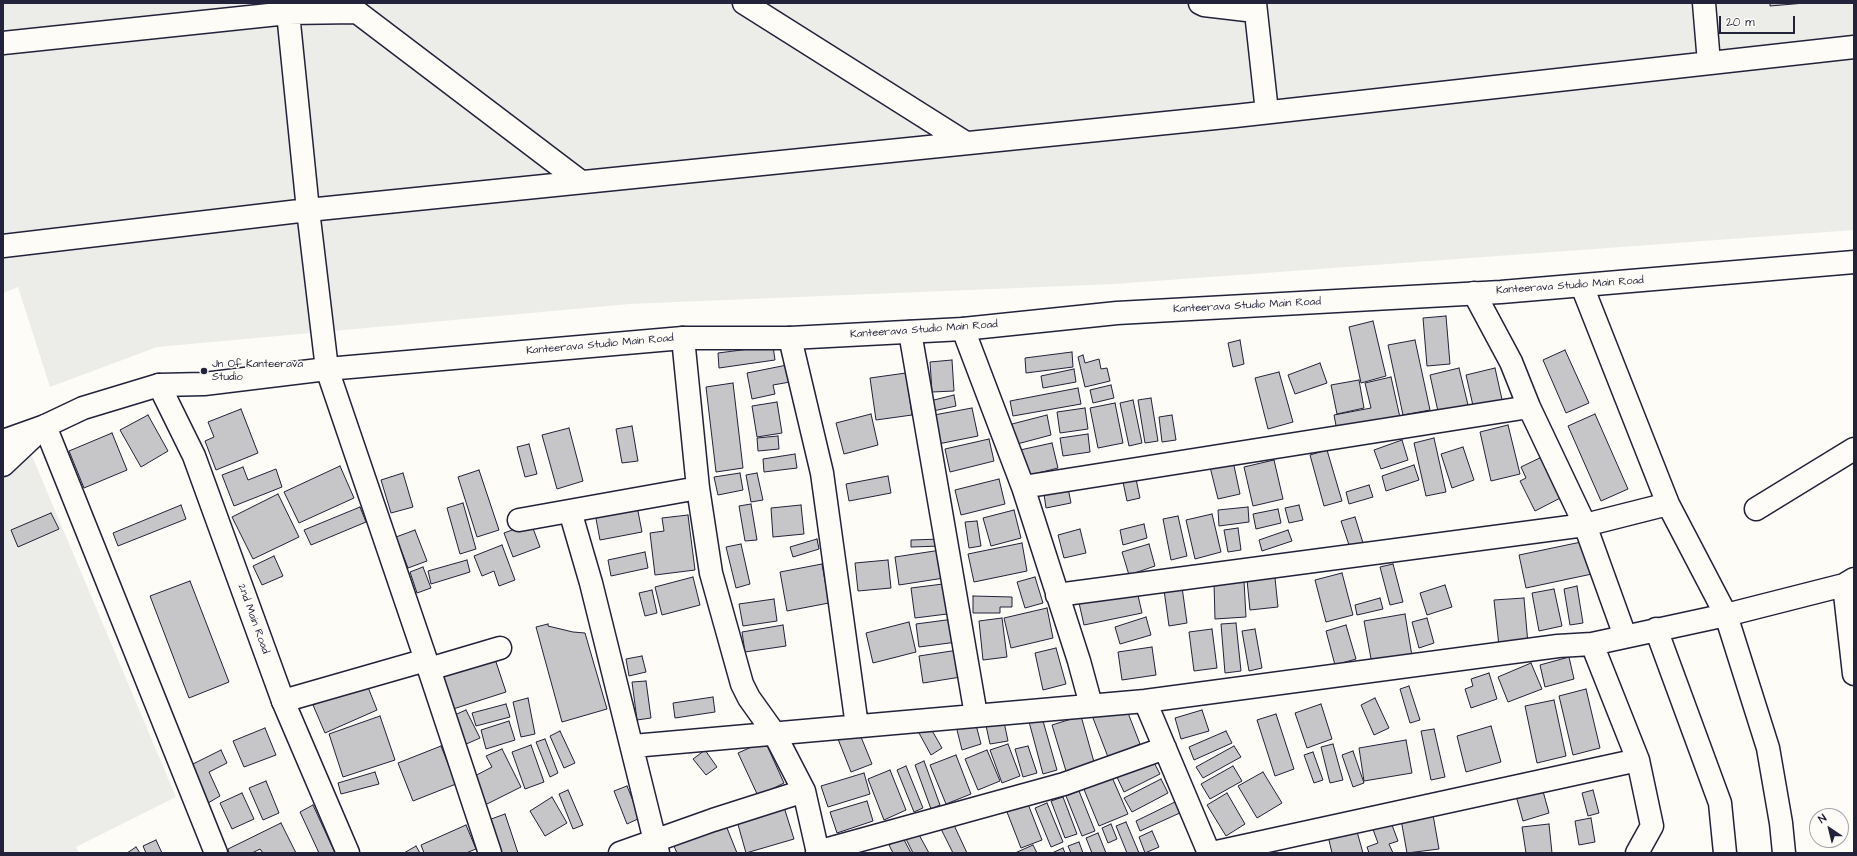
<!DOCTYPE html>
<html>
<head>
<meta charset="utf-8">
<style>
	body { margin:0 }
	#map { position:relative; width:1857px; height:856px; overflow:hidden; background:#fdfcf7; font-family:"Architects Daughter",sans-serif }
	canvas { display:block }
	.frame { position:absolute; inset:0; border:4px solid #22223b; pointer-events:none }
	.north { position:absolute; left:1809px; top:808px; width:40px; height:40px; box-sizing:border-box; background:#fdfcf7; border:1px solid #a5a5ac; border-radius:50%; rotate:325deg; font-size:11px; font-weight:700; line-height:16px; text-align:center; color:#22223b }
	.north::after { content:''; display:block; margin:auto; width:14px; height:18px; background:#22223b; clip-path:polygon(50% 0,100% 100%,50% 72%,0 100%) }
	.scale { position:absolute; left:1719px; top:16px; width:76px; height:18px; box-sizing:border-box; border:2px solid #22223b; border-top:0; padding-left:5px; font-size:12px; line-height:14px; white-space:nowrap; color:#22223b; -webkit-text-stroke:3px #fdfcf7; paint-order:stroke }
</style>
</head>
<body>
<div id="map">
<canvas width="1857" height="856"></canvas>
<div class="frame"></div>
<div class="north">N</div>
<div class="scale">20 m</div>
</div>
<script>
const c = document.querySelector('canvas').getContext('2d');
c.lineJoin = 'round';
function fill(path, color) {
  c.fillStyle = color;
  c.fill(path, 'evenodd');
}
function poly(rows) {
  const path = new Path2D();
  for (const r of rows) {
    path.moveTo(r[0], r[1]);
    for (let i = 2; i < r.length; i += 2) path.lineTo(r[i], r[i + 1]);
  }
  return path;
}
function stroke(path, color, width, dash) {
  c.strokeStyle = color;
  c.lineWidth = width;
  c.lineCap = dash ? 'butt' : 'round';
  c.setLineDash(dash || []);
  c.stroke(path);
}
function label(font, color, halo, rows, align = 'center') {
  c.font = font + ' "Architects Daughter",sans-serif';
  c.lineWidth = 3;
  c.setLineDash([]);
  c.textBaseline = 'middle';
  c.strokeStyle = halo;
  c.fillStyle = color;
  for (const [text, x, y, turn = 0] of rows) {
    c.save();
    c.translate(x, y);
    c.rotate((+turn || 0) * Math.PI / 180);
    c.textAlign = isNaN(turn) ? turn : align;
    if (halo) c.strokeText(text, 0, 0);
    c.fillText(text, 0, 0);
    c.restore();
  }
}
const built = poly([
	[3,3,1854,3,1854,230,1114,284,629,304,157,347,50,387,18,287,3,293],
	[32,456,176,797,76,847,79,853,3,853,3,470]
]);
const building = poly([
	[1770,3,1805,3,1770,6,1770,3],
	[1446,316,1450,364,1427,366,1423,318,1446,316],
	[1373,321,1386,376,1361,383,1349,327,1373,321],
	[1240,340,1244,364,1233,367,1228,343,1240,340],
	[1415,340,1430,410,1403,415,1388,345,1415,340],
	[773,346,775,360,719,368,718,353,773,346],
	[1565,350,1589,403,1566,413,1543,360,1565,350],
	[1072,352,1073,367,1026,373,1025,358,1072,352],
	[1083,355,1085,363,1099,359,1101,369,1107,368,1110,381,1085,387,1078,357,1083,355],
	[952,360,954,391,932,392,930,362,952,360],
	[1320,363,1327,383,1295,394,1288,375,1320,363],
	[787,365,790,382,773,385,775,394,752,399,747,373,787,365],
	[1459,368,1469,409,1439,416,1430,375,1459,368],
	[1495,368,1503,404,1474,410,1466,375,1495,368],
	[1074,369,1076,382,1043,388,1041,376,1074,369],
	[1279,372,1293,422,1268,429,1255,378,1279,372],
	[906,373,912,415,876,420,870,378,906,373],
	[1391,377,1401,422,1338,436,1334,415,1371,408,1365,383,1391,377],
	[1359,380,1364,408,1337,414,1331,385,1359,380],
	[733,383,743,468,716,472,706,387,733,383],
	[1111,385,1114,398,1093,403,1090,390,1111,385],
	[1078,388,1081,404,1013,416,1010,401,1078,388],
	[954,395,956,406,933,411,930,401,954,395],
	[1151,398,1158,441,1145,443,1138,400,1151,398],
	[1133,400,1142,443,1129,446,1120,403,1133,400],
	[777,402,782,433,757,437,752,406,777,402],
	[1115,403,1123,443,1098,448,1090,408,1115,403],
	[972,408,978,436,938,444,934,415,972,408],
	[1085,408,1088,429,1060,433,1057,412,1085,408],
	[241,409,258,453,216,470,205,441,214,437,208,422,241,409],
	[871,414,878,445,844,454,836,423,871,414],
	[1595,414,1628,489,1601,501,1568,426,1595,414],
	[148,415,168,451,141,467,120,430,148,415],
	[1047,415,1051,435,1017,444,1012,424,1047,415],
	[1172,415,1176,440,1162,442,1159,417,1172,415],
	[1508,425,1520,474,1491,481,1480,432,1508,425],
	[632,426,638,461,622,463,616,429,632,426],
	[569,428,583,481,557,489,542,435,569,428],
	[112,433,127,470,84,488,69,451,112,433],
	[1088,434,1090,452,1063,456,1060,438,1088,434],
	[778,436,779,449,758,451,757,438,778,436],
	[1434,438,1446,492,1426,496,1414,443,1434,438],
	[989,439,994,461,950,472,945,449,989,439],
	[1402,440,1408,460,1381,469,1374,450,1402,440],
	[1052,443,1058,468,1026,476,1020,450,1052,443],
	[529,444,537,474,525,477,517,447,529,444],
	[1463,447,1474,480,1452,488,1441,454,1463,447],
	[1327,450,1342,501,1324,506,1310,455,1327,450],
	[1550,453,1570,493,1535,511,1520,481,1526,478,1521,467,1550,453],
	[795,454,797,468,764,472,763,459,795,454],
	[1274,460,1283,499,1253,506,1244,467,1274,460],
	[1233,461,1240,494,1218,499,1210,467,1233,461],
	[1414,465,1419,480,1386,491,1382,476,1414,465],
	[340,466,354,498,299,523,284,492,340,466],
	[243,467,248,480,276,469,282,487,234,506,222,475,243,467],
	[479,470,499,530,477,537,458,477,479,470],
	[403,473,413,507,391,513,381,480,403,473],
	[740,473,743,490,718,495,714,477,740,473],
	[757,473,763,500,751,502,746,475,757,473],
	[888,476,891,493,849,501,846,484,888,476],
	[999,479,1005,504,961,515,955,490,999,479],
	[1136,479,1140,498,1127,501,1123,482,1136,479],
	[1067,483,1071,503,1046,508,1043,487,1067,483],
	[1369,485,1373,497,1349,504,1346,492,1369,485],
	[278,494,299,537,253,559,232,517,278,494],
	[636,501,642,532,600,540,594,508,636,501],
	[463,503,476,549,460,554,447,508,463,503],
	[751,504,757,540,745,541,739,506,751,504],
	[181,505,186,519,118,546,113,533,181,505],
	[801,505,804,534,773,537,771,508,801,505],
	[1299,505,1303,520,1289,523,1285,508,1299,505],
	[360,507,366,522,311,545,304,530,360,507],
	[1248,507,1249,522,1219,526,1218,510,1248,507],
	[1278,509,1281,523,1256,529,1253,514,1278,509],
	[1014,510,1021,538,991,546,983,518,1014,510],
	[51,513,59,529,18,547,11,530,51,513],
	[1212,514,1221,552,1195,559,1186,520,1212,514],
	[688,515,695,570,655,575,650,533,664,531,662,518,688,515],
	[1178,516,1187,556,1171,560,1163,519,1178,516],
	[1355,517,1363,543,1350,548,1341,521,1355,517],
	[977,521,981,546,969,548,965,522,977,521],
	[531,523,540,547,513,557,504,533,531,523],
	[1144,524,1147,538,1123,545,1120,530,1144,524],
	[1238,528,1241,550,1228,552,1224,530,1238,528],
	[1080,529,1086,553,1064,558,1058,535,1080,529],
	[415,530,427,561,408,568,396,537,415,530],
	[1288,530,1292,541,1262,551,1259,540,1288,530],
	[817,539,819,549,793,557,790,547,817,539],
	[941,539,941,546,911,547,911,540,941,539],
	[1586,541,1592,574,1526,588,1519,555,1586,541],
	[1022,543,1027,571,974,582,968,554,1022,543],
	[741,544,750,584,736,588,726,547,741,544],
	[1149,544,1155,566,1129,575,1122,552,1149,544],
	[502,545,515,580,499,586,494,571,482,576,474,556,502,545],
	[941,550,944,578,899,585,895,557,941,550],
	[645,552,648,568,611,576,608,560,645,552],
	[274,556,283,576,262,585,253,566,274,556],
	[467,560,470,572,431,584,428,571,467,560],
	[888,560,891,588,858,591,855,563,888,560],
	[822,564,829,603,787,611,780,572,822,564],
	[1393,564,1403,602,1390,605,1380,567,1393,564],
	[423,567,431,588,417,593,410,572,423,567],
	[1342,573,1353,615,1326,622,1315,580,1342,573],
	[693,577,700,605,662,615,655,587,693,577],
	[1035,577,1043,603,1025,608,1017,582,1035,577],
	[1275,578,1278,607,1250,610,1247,580,1275,578],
	[190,581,229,682,189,698,150,596,190,581],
	[1244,581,1246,617,1215,619,1214,583,1244,581],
	[951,583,955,613,915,618,911,588,951,583],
	[1445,585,1452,607,1427,615,1420,593,1445,585],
	[1577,586,1583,623,1570,625,1564,589,1577,586],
	[1182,587,1187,623,1169,626,1164,590,1182,587],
	[1554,589,1562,626,1539,631,1532,593,1554,589],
	[652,590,657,613,645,616,639,593,652,590],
	[1137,591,1142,613,1084,625,1079,603,1137,591],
	[973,596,1012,597,1012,607,1000,607,1000,613,973,613,973,596],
	[1380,598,1383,609,1357,615,1355,605,1380,598],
	[1524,598,1528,644,1499,646,1494,600,1524,598],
	[774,599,777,621,743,626,739,604,774,599],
	[1047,608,1053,638,1011,648,1004,618,1047,608],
	[1405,614,1412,656,1372,664,1364,621,1405,614],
	[1146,617,1151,635,1120,644,1115,627,1146,617],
	[1002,618,1007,657,983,660,979,621,1002,618],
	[1427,618,1434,643,1419,648,1412,622,1427,618],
	[954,619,957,642,919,647,916,624,954,619],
	[909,622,916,652,873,663,866,633,909,622],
	[1236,623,1241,671,1225,673,1221,624,1236,623],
	[548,624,548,626,573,632,585,633,607,709,562,722,536,627,548,624],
	[783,625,786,646,745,652,742,632,783,625],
	[1346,625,1356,659,1335,665,1326,631,1346,625],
	[1212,629,1217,668,1194,671,1189,632,1212,629],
	[1255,629,1262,668,1249,671,1242,631,1255,629],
	[1152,647,1156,675,1122,680,1118,652,1152,647],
	[1056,648,1066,684,1043,690,1035,653,1056,648],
	[958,650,961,677,923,683,919,656,958,650],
	[494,656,506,692,450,710,439,675,494,656],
	[642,656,646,672,629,676,626,659,642,656],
	[1569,657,1574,679,1545,687,1540,665,1569,657],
	[1531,663,1542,689,1508,702,1498,677,1531,663],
	[1489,673,1497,699,1471,708,1465,689,1473,686,1471,679,1489,673],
	[646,681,651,718,637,720,632,682,646,681],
	[366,682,377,710,325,733,313,705,366,682],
	[1409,686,1420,720,1410,723,1400,689,1409,686],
	[1586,689,1600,748,1573,755,1559,696,1586,689],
	[713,697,715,712,675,718,673,703,713,697],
	[528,698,535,734,521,737,513,702,528,698],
	[1375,698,1389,728,1374,735,1361,705,1375,698],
	[1554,700,1566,756,1537,763,1525,706,1554,700],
	[506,704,510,717,476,726,472,713,506,704],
	[1321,704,1332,739,1307,748,1295,713,1321,704],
	[1125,705,1140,744,1108,757,1093,718,1125,705],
	[466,710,480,738,464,745,450,717,466,710],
	[1202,710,1209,731,1181,739,1175,718,1202,710],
	[1041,714,1057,770,1043,774,1028,718,1041,714],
	[1276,714,1294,769,1275,776,1257,720,1276,714],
	[380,716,395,760,343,777,329,734,380,716],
	[1081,716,1094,762,1066,771,1052,725,1081,716],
	[1003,717,1008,741,990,744,985,721,1003,717],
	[509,721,515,740,486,749,481,730,509,721],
	[975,721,981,744,962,750,956,726,975,721],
	[1491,726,1501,762,1466,772,1457,736,1491,726],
	[930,727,942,748,931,755,919,733,930,727],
	[265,728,276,755,244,767,233,741,265,728],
	[1434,729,1445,777,1431,780,1421,731,1434,729],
	[560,731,575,763,564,768,550,736,560,731],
	[1226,731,1232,743,1194,760,1189,747,1226,731],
	[859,732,872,764,851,772,838,739,859,732],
	[545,739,558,773,550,777,536,742,545,739],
	[1406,740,1412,773,1364,781,1359,748,1406,740],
	[765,741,784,783,758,796,738,753,765,741],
	[1008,744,1020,776,1002,783,990,750,1008,744],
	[1333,744,1343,780,1330,783,1321,747,1333,744],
	[531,745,544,782,525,789,512,752,531,745],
	[441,746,456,784,413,801,398,763,441,746],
	[1028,746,1037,773,1023,777,1015,749,1028,746],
	[1234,746,1241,757,1203,778,1196,767,1234,746],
	[502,749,521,787,483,806,469,779,492,767,486,756,502,749],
	[221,750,227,763,209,772,220,796,208,803,189,766,221,750],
	[705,750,717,767,706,775,693,759,705,750],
	[987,750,1000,781,978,790,965,759,987,750],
	[1353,751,1364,783,1353,787,1342,755,1353,751],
	[1313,752,1323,780,1314,783,1304,755,1313,752],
	[956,755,971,794,946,804,930,765,956,755],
	[1150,755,1160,774,1124,792,1115,773,1150,755],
	[924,761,940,805,931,809,915,765,924,761],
	[906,766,923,808,914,812,897,770,906,766],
	[1233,766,1242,781,1210,799,1201,784,1233,766],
	[890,770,906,810,884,820,868,779,890,770],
	[375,772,379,784,341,794,338,783,375,772],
	[1263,772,1282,803,1257,818,1238,786,1263,772],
	[864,773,870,794,828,807,821,786,864,773],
	[1111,775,1128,814,1099,826,1083,787,1111,775],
	[1161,779,1168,793,1132,812,1124,798,1161,779],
	[266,781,279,813,263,820,249,788,266,781],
	[1541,784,1549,813,1523,821,1515,792,1541,784],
	[627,786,640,818,627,824,614,791,627,786],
	[568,790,583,825,573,829,559,794,568,790],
	[1593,790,1599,813,1588,816,1582,793,1593,790],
	[1079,791,1095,831,1082,836,1066,796,1079,791],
	[242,793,254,819,232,829,220,803,242,793],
	[1227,793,1245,824,1226,836,1207,805,1227,793],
	[552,797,567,823,545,836,530,811,552,797],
	[1063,797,1077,834,1065,838,1051,801,1063,797],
	[867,801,873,821,837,833,830,812,867,801],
	[1177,801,1182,812,1140,831,1136,821,1177,801],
	[1047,803,1063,842,1051,847,1035,808,1047,803],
	[1028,804,1042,840,1021,848,1007,812,1028,804],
	[313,805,335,853,319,853,300,812,313,805],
	[784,807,794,839,746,853,737,821,784,807],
	[1432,809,1439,849,1407,853,1400,814,1432,809],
	[505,814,518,853,494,853,483,822,505,814],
	[1389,817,1398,841,1389,844,1393,853,1369,853,1367,847,1378,843,1371,824,1389,817],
	[1591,818,1595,842,1579,845,1575,821,1591,818],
	[1126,822,1139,853,1127,853,1116,826,1126,822],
	[281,823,296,853,263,853,260,849,252,853,229,853,228,849,281,823],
	[725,823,737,853,677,853,673,844,725,823],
	[953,823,967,853,953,853,941,829,953,823],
	[1111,824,1117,839,1108,843,1102,828,1111,824],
	[1549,824,1552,853,1526,853,1522,827,1549,824],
	[466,825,476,849,466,853,424,853,421,845,466,825],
	[1356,828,1363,853,1332,853,1328,836,1356,828],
	[917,831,929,853,913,853,905,837,917,831],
	[1152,831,1159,847,1145,853,1139,837,1152,831],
	[1098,833,1106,853,1092,853,1086,838,1098,833],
	[903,838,911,853,893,853,889,845,903,838],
	[156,840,162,853,146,853,143,846,156,840],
	[1079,842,1083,853,1071,853,1068,846,1079,842],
	[1033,845,1037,853,1015,853,1033,845],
	[416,846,420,853,404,853,416,846],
	[136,847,140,853,127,853,136,847],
	[1063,848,1065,853,1052,853,1063,848]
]);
const minor = poly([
	[744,3,966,143],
	[1200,3,1204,5,1255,11],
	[1255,3,1267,112],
	[1704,3,1709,63],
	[3,43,288,13,357,12,581,182],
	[3,246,308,210,1235,116,1854,47],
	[1582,286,1668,504,1726,615,1768,748,1781,823,1784,853],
	[1474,293,1511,362,1529,407,1585,525,1625,636],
	[963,329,1023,487,1079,661,1091,705],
	[910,332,976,715],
	[683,338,698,488,711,573,742,684,749,698,774,733,804,791,818,853],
	[790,338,822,473,857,726],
	[45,426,216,853],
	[1023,487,1529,407],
	[1756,509,1854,449],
	[570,511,591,583,658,853],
	[519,520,698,488],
	[1854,579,1844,585,1854,674],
	[1057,595,1585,525,1668,504],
	[1656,629,1720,803,1725,853],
	[1592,644,1638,760,1652,826,1637,853],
	[426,660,490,853],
	[429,669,500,648],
	[283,701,426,660,327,369,308,210,287,3],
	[1145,701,1209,853],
	[633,746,1145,701,1558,646,1592,644,1726,615,1844,585],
	[817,852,1064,784,1165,748],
	[620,853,713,820,804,791],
	[1212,853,1638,760]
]);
const tertiary = poly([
	[159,385,194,456,283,701,348,853]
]);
const secondary = poly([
	[3,441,45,426,83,408,159,385,204,384,327,369,683,338,790,338,963,329,1117,313,1501,292,1854,262],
	[3,465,38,432]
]);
const markers = [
	[204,371,4,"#22223b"]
];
const streetNames = [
	["Kanteerava Studio Main Road",1570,286,-4],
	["Kanteerava Studio Main Road",1247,306,-3],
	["Kanteerava Studio Main Road",924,330,-4],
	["Kanteerava Studio Main Road",600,345,-5],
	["2nd Main Road",253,619,70]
];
const poiNames = [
	["Jn Of Kanteerava",212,365],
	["Studio",212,378]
];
fill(built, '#ecece9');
fill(building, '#c6c6c8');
stroke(building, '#22223b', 1);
stroke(minor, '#22223b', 25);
stroke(tertiary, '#22223b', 25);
stroke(secondary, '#22223b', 25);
stroke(minor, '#fdfcf7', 22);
stroke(tertiary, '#fdfcf7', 22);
stroke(secondary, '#fdfcf7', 22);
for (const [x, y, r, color] of markers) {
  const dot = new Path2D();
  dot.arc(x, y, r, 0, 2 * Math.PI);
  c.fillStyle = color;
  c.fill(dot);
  stroke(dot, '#fdfcf7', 1.5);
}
label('11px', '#22223b', '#fdfcf7', streetNames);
label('11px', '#22223b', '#fdfcf7', poiNames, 'left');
</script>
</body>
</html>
